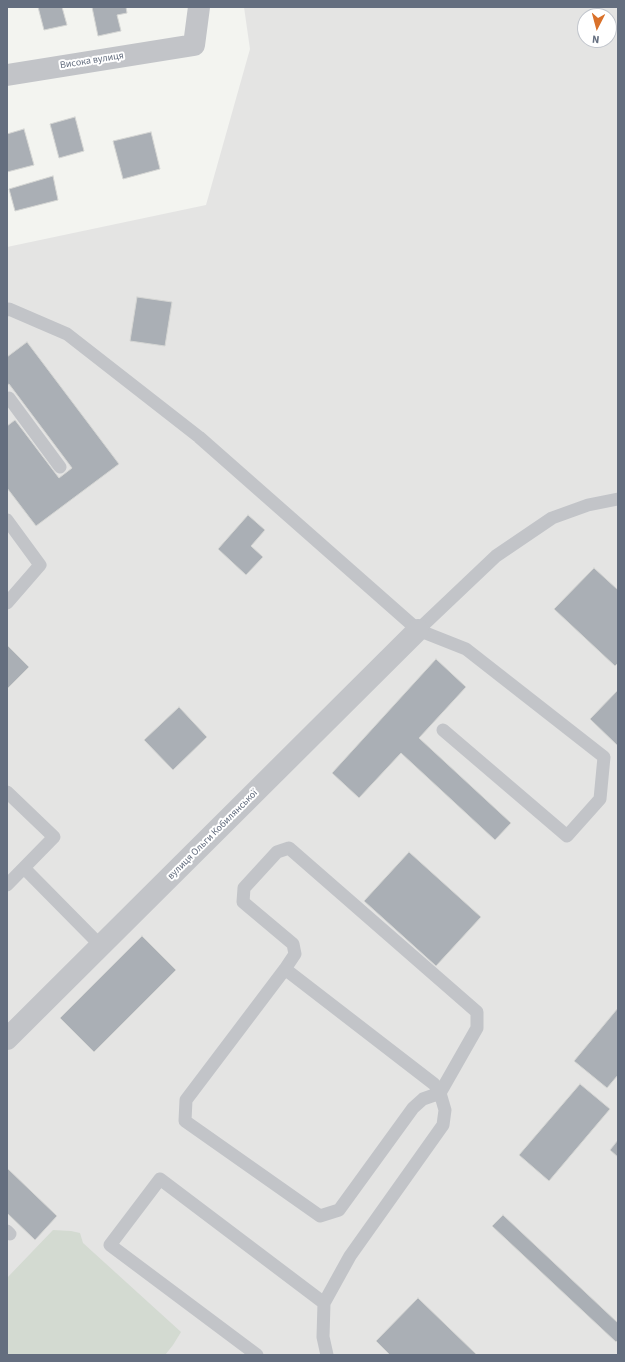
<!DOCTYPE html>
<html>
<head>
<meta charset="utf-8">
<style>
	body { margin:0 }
	#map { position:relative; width:625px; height:1362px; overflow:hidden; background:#f3f4f0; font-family:"Source Sans 3",sans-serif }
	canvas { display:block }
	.frame { position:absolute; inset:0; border:8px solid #646e7f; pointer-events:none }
	.north { position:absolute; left:577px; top:8px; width:40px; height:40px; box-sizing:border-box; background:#fff; border:1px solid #c1c5cc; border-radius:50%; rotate:186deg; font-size:11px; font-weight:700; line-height:16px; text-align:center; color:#646e7f }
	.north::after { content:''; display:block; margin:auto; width:14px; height:18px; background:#d9712a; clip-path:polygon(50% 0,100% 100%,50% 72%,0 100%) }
</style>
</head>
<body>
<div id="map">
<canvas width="625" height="1362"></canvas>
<div class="frame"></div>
<div class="north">N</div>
</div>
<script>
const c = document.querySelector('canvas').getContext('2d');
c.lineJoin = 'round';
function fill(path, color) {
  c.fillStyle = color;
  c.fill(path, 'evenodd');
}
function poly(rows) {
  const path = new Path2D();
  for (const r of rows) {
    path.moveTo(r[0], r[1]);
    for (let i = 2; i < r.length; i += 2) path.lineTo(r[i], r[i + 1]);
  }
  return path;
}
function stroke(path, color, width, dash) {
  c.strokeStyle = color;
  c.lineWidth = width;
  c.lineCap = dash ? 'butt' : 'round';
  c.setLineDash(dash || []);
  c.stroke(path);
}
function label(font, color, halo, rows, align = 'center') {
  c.font = font + ' "Source Sans 3",sans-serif';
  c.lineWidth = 4;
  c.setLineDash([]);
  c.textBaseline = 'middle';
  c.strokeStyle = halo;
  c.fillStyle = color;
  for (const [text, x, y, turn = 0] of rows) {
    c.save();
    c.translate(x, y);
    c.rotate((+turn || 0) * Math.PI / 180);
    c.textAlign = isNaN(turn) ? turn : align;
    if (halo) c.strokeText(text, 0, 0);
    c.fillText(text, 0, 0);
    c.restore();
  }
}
const built = poly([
	[244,7,618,7,618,1355,7,1355,7,247,206,205,250,49],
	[585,16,609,16,609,40,585,40]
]);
const green = poly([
	[53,1230,71,1231,80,1233,83,1243,181,1332,173,1345,165,1355,7,1355,7,1278]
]);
const building = poly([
	[38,7,62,7,67,25,44,30,38,7],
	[92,7,126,7,127,13,117,15,121,31,98,36,92,7],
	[75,117,84,151,59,158,50,124,75,117],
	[24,129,34,165,7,172,7,134,24,129],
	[151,132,160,169,123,179,113,141,151,132],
	[53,176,58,200,15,211,9,189,53,176],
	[137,297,172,302,165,346,130,341,137,297],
	[27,342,119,464,36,526,7,488,7,426,15,420,59,478,72,468,9,384,7,385,7,357,27,342],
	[248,515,265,530,251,546,263,557,246,575,218,549,248,515],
	[594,568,618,590,618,663,615,666,554,609,594,568],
	[7,645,29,667,7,689,7,645],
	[436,659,466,687,419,738,511,823,495,840,401,753,359,798,332,773,436,659],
	[618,690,618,746,590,719,618,690],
	[179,707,207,737,173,770,144,740,179,707],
	[409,852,481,917,436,966,364,901,409,852],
	[142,936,176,970,94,1052,60,1018,142,936],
	[618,1008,618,1075,607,1088,574,1061,618,1008],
	[580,1084,610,1109,549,1181,519,1155,580,1084],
	[618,1140,618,1157,610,1150,618,1140],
	[7,1168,57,1216,35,1240,7,1213,7,1168],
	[503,1215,618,1323,618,1340,616,1342,492,1226,503,1215],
	[418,1298,477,1355,390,1355,376,1341,418,1298]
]);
const service = poly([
	[7,310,9,309,67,334,199,437,418,630,466,649,604,757,600,799,567,836,443,730],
	[7,400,9,398,60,467],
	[7,520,40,565,7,603],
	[418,630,496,556,552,518,588,505,618,499],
	[7,792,54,837,7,885],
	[289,848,477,1012,477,1028,440,1093,423,1099,413,1108,339,1210,320,1216,185,1121,186,1100,285,969,295,954,293,944,243,902,244,888,277,852,289,848],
	[24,868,101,946],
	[285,969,434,1084,440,1093,445,1110,443,1125,350,1256,324,1303,323,1337,327,1355],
	[7,1231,10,1234],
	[257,1355,110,1245,160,1179,324,1303]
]);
const minor = poly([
	[7,75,194,45,199,7],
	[7,1039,418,630]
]);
const streetNames = [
	["Висока вулиця",92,61,-9],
	["вулиця Ольги Кобилянської",213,835,-45]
];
fill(built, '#e4e4e3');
fill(green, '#d3dad1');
fill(building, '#aaafb5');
stroke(building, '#d4d5d3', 1);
stroke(service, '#c2c4c8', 13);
stroke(minor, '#c2c4c8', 22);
label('10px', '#646e7f', '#fff', streetNames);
</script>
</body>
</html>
